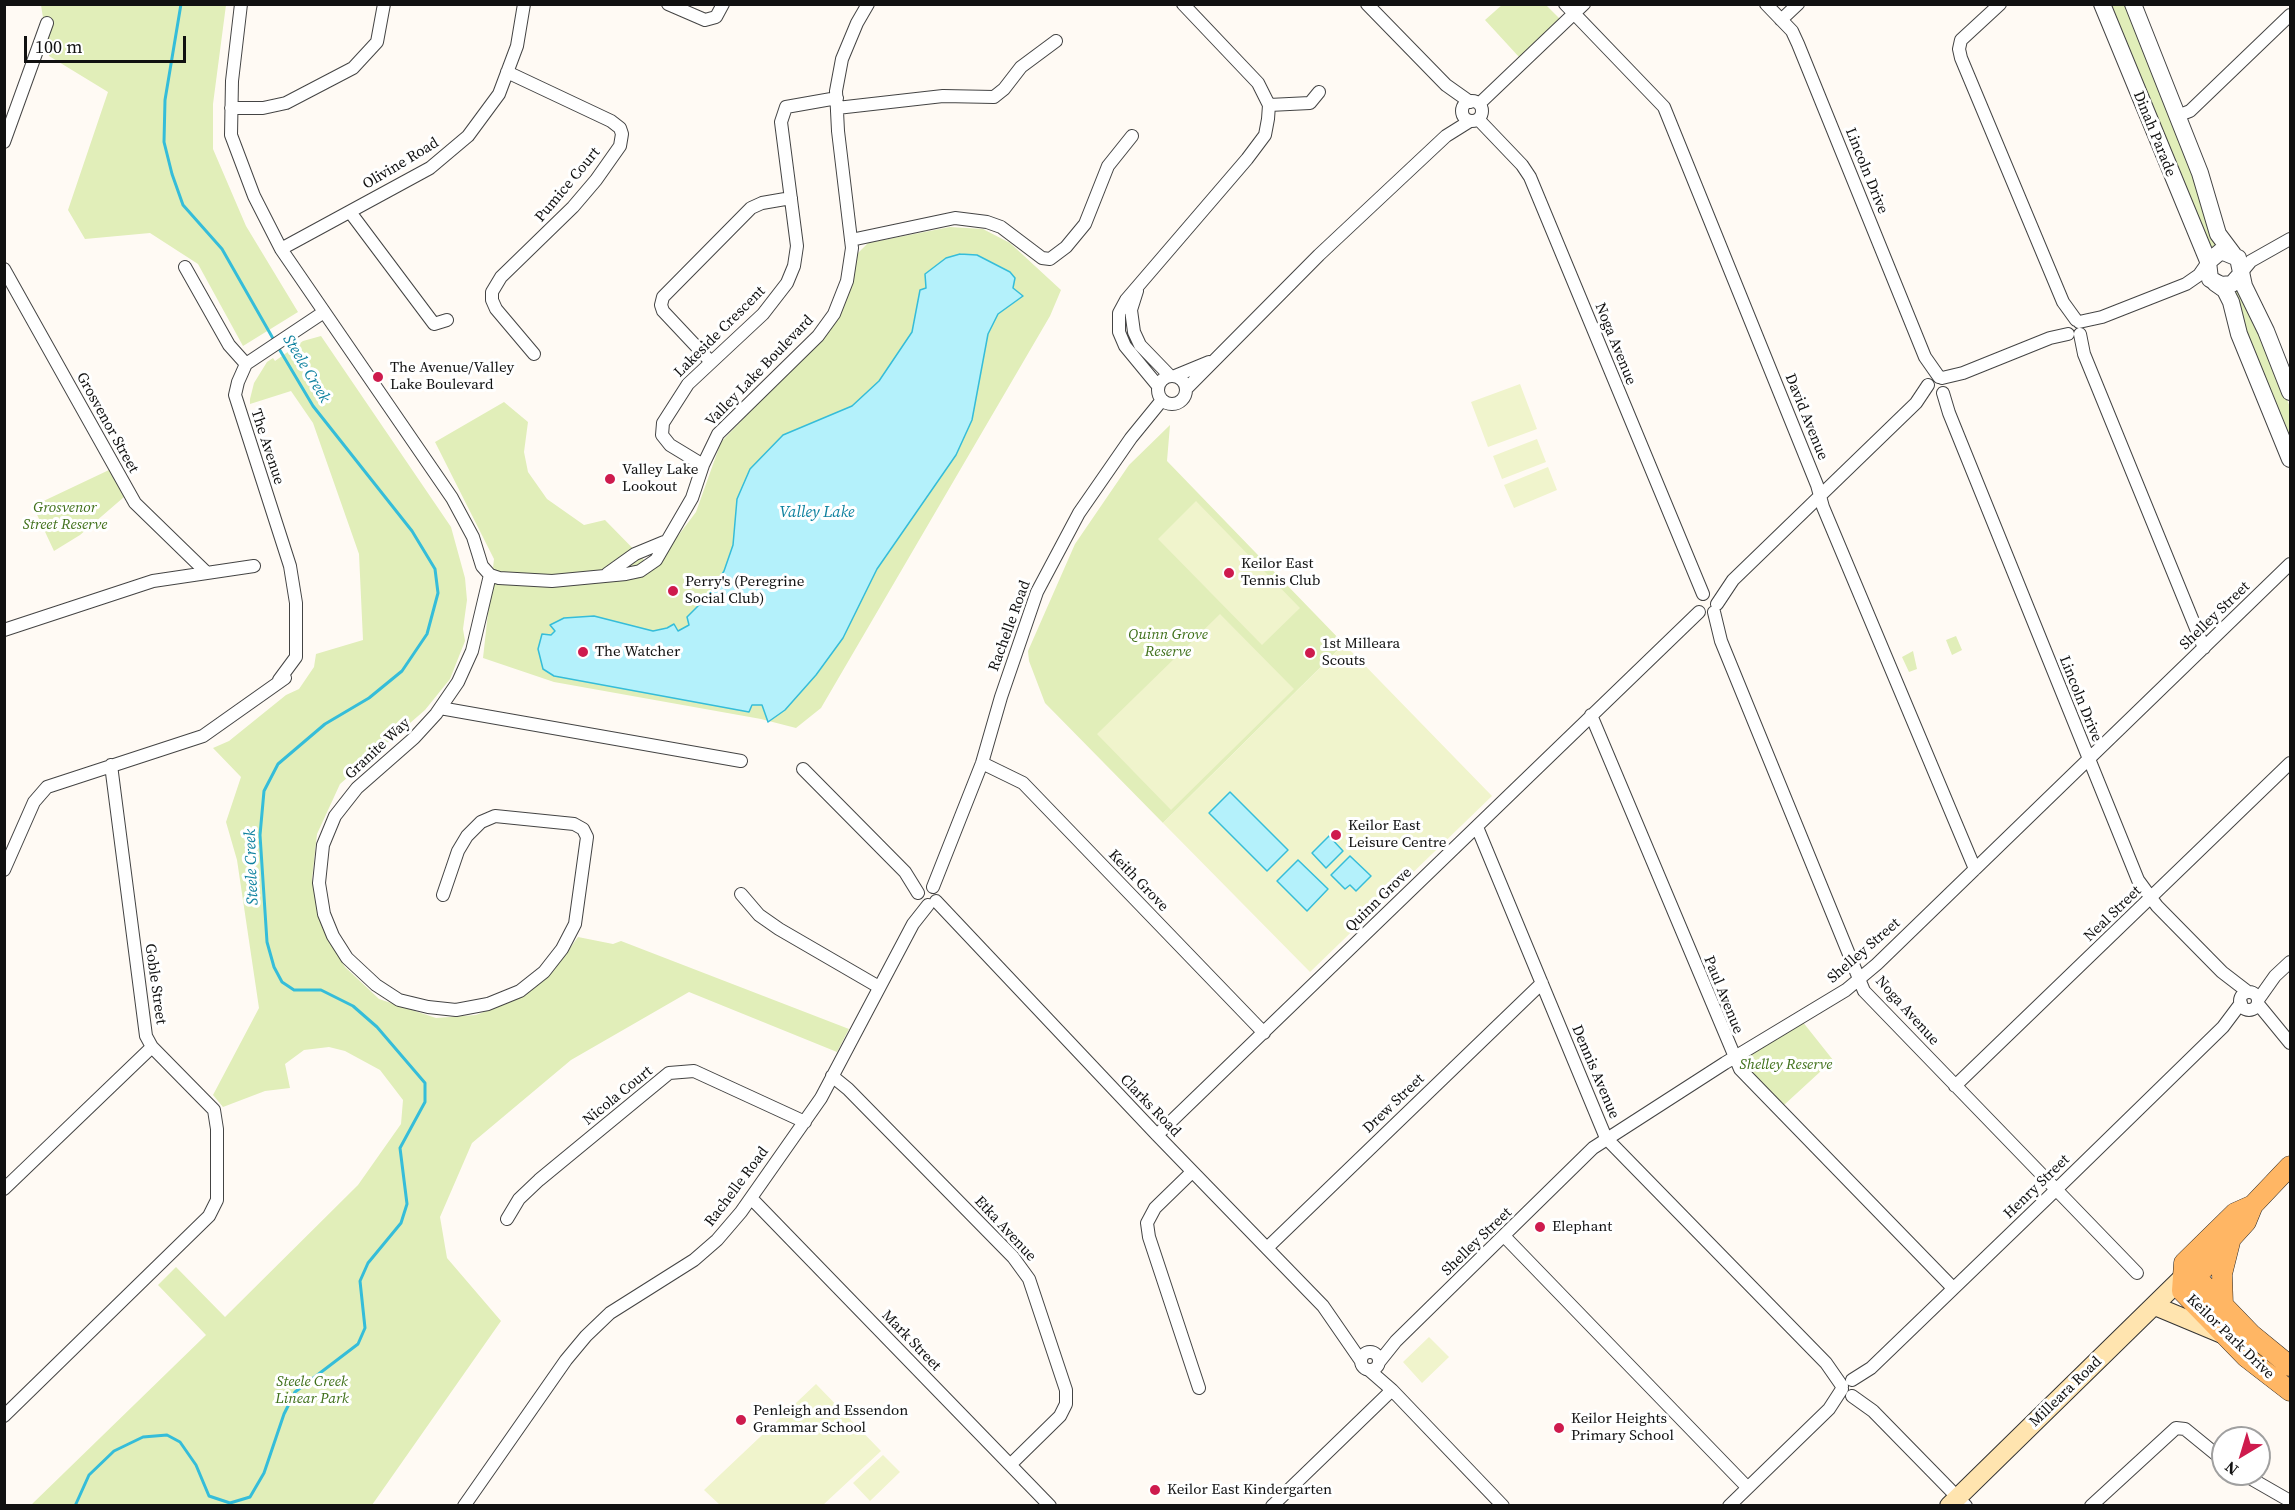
<!DOCTYPE html>
<html>
<head>
<meta charset="utf-8">
<style>
	body { margin:0 }
	#map { position:relative; width:2295px; height:1510px; overflow:hidden; background:#fffaf4; font-family:"Source Serif 4",serif }
	canvas { display:block }
	.frame { position:absolute; inset:0; border:6px solid #111; pointer-events:none }
	.north { position:absolute; left:2211px; top:1426px; width:60px; height:60px; box-sizing:border-box; background:#fff; border:2px solid #a0a0a0; border-radius:50%; rotate:218deg; font-size:16px; font-weight:700; line-height:24px; text-align:center; color:#111 }
	.north::after { content:''; display:block; margin:auto; width:21px; height:27px; background:#ce1b4d; clip-path:polygon(50% 0,100% 100%,50% 72%,0 100%) }
	.scale { position:absolute; left:24px; top:36px; width:162px; height:27px; box-sizing:border-box; border:3px solid #111; border-top:0; padding-left:8px; font-size:18px; line-height:21px; white-space:nowrap; color:#111; -webkit-text-stroke:4px #fff; paint-order:stroke }
</style>
</head>
<body>
<div id="map">
<canvas width="2295" height="1510"></canvas>
<div class="frame"></div>
<div class="north">N</div>
<div class="scale">100 m</div>
</div>
<script>
const c = document.querySelector('canvas').getContext('2d');
c.lineJoin = 'round';
function fill(path, color) {
  c.fillStyle = color;
  c.fill(path, 'evenodd');
}
function poly(rows) {
  const path = new Path2D();
  for (const r of rows) {
    if (r.length === 3) {
      path.moveTo(r[0] + r[2], r[1]);
      path.arc(r[0], r[1], r[2], 0, 2 * Math.PI);
      continue;
    }
    path.moveTo(r[0], r[1]);
    for (let i = 2; i < r.length; i += 2) path.lineTo(r[i], r[i + 1]);
  }
  return path;
}
function stroke(path, color, width, dash) {
  c.strokeStyle = color;
  c.lineWidth = width;
  c.lineCap = dash ? 'butt' : 'round';
  c.setLineDash(dash || []);
  c.stroke(path);
}
function label(font, color, halo, rows, align = 'center') {
  c.font = font + ' "Source Serif 4",serif';
  c.lineWidth = 6;
  c.setLineDash([]);
  c.textBaseline = 'middle';
  c.strokeStyle = halo;
  c.fillStyle = color;
  for (const [text, x, y, turn = 0] of rows) {
    c.save();
    c.translate(x, y);
    c.rotate((+turn || 0) * Math.PI / 180);
    c.textAlign = isNaN(turn) ? turn : align;
    if (halo) c.strokeText(text, 0, 0);
    c.fillText(text, 0, 0);
    c.restore();
  }
}
const green = poly([
	[1503,4,1546,5,1560,19,1519,57,1485,20],
	[41,5,226,5,213,104,213,149,246,226,298,312,243,346,198,264,150,233,85,239,68,210,108,92,49,56],
	[2110,5,2128,5,2221,247,2210,249],
	[950,227,983,229,1010,243,1061,290,1050,316,821,708,796,728,761,719,554,682,483,658,494,559,435,442,504,402,528,422,524,452,528,472,547,499,584,525,605,520,653,569,696,512,721,442,827,332,845,298,858,253,868,243],
	[2239,284,2290,407,2290,437,2286,439,2229,288],
	[321,336,451,527,465,578,467,600,463,629,465,641,450,679,425,710,340,784,317,834,312,879,321,924,345,967,379,999,436,1018,476,1015,517,999,554,970,578,937,613,944,621,941,849,1029,837,1052,689,992,571,1060,472,1143,440,1217,447,1258,501,1321,372,1505,30,1506,206,1335,158,1285,176,1267,225,1317,358,1185,401,1124,403,1100,380,1070,345,1051,329,1047,304,1050,285,1064,290,1088,265,1091,223,1107,213,1095,259,1008,237,860,226,822,241,777,213,748,229,741,286,695,299,689,314,667,316,654,363,640,359,554,313,423,291,391,250,404,250,399,254,383,267,362,273,358,275,361,303,341],
	[1170,425,1167,461,1344,644,1163,823,1045,703,1029,661,1028,651,1075,544,1129,465],
	[109,470,124,497,80,535,54,551,33,506],
	[1956,636,1962,650,1952,655,1946,640],
	[1913,651,1917,669,1909,672,1902,657],
	[1802,1021,1833,1060,1784,1105,1749,1069,1747,1062,1752,1054]
]);
const pitch = poly([
	[1520,384,1537,429,1488,447,1471,402],
	[1537,439,1546,462,1502,479,1493,456],
	[1548,467,1557,490,1514,508,1504,485],
	[1196,501,1300,608,1262,645,1158,539],
	[1220,614,1294,689,1171,810,1097,734],
	[1344,644,1492,796,1310,972,1163,823],
	[1429,1337,1449,1357,1422,1383,1403,1362],
	[816,1384,881,1451,823,1505,720,1505,704,1490],
	[883,1455,900,1472,870,1501,853,1483]
]);
const water = poly([
	[960,254,977,255,1010,272,1015,278,1013,288,1023,296,998,314,988,334,972,420,956,455,877,569,843,638,816,675,785,710,768,722,762,705,752,705,749,712,554,676,543,669,538,649,542,634,551,635,555,631,550,625,564,618,594,616,653,631,667,628,674,624,678,631,689,625,687,617,709,595,724,571,733,545,737,499,750,469,783,435,852,406,879,381,912,332,920,290,926,288,925,274,946,258,960,254],
	[1230,792,1288,850,1267,871,1209,813,1230,792],
	[1329,836,1343,851,1326,868,1312,853,1329,836],
	[1350,856,1371,876,1356,891,1350,885,1345,889,1331,875,1350,856],
	[1298,860,1328,889,1307,911,1277,881,1298,860]
]);
const stream = poly([
	[181,4,165,100,164,142,172,174,183,205,222,249,275,342],
	[75,1506,89,1475,114,1451,143,1437,167,1435,180,1442,196,1465,209,1496,230,1503,250,1497,264,1473,284,1414,295,1392,358,1344,365,1328,360,1281,368,1263,401,1223,407,1204,400,1148,425,1102,425,1083,377,1027,353,1006,321,990,294,990,282,982,274,967,267,942,260,835,264,791,278,764,325,724,369,698,402,671,427,634,438,593,435,569,412,531,313,406,278,347]
]);
const minor = poly([
	[241,4,232,81,231,135,254,196,281,249,452,498,473,537,482,566,490,575,499,578,552,581,626,574,640,571,656,560,692,498,703,465,718,434,818,336,834,314,847,281,852,248,838,131,836,91,842,59,857,23,868,4],
	[668,4,705,20,716,17,723,4],
	[1367,4,1446,85,1470,102],
	[1565,4,1664,107,1817,485,1823,507,1975,869],
	[1766,4,1792,31,1798,44,1925,357,1939,377],
	[2000,4,1961,40,1959,49,1961,58,2063,302,2076,320],
	[1781,20,1798,4],
	[507,72,611,121,620,128,622,134,620,146,596,180,573,207,501,277,492,292,492,300,496,309,534,354],
	[1472,111,10],
	[1479,104,1584,4],
	[1269,105,1310,103,1319,92],
	[231,108,263,108,286,103,353,68,377,42,384,4],
	[837,108,943,96,994,97,1004,89,1021,67,1056,41],
	[2177,116,2190,111,2290,15],
	[1478,119,1522,165,1530,177,1703,594],
	[4,142,47,23],
	[350,212,434,324,447,320],
	[851,240,955,218,987,222,1001,227,1042,258,1050,259,1066,247,1085,224,1108,166,1132,136],
	[281,249,430,168,468,136,499,94,517,46,524,4],
	[185,267,229,345,246,364],
	[4,269,135,503,207,573],
	[2241,273,2251,261,2290,239],
	[1137,291,1131,310,1134,332,1140,345,1170,376],
	[2079,322,2102,317,2186,284,2199,275,2208,262],
	[2080,334,2084,354,2204,648],
	[710,361,663,311,661,305,663,297,751,208,762,203,791,198],
	[1175,376,1209,362],
	[1172,390,14],
	[1942,378,1963,373,2050,338,2068,334],
	[1158,386,1125,346,1119,332,1119,313,1126,300,1247,159,1265,135,1268,119,1269,105,1258,83,1183,4],
	[1186,389,1319,255,1446,136,1470,121],
	[1943,393,1949,413,2138,880,2157,906,2222,972,2248,992],
	[703,465,670,445,662,435,663,423,688,384,763,314,787,283,794,266,797,246,781,122,786,107,837,98],
	[607,574,635,554,664,542],
	[1717,604,1733,580,1916,403,1928,385],
	[1714,612,1721,641,1864,991,2137,1273],
	[4,630,153,581,254,566],
	[279,680,296,657,296,603,290,566,235,395,238,382,246,364,324,312],
	[440,708,741,761],
	[1591,715,1740,1069,1953,1288],
	[982,763,1023,783,1264,1033],
	[803,769,905,872,918,893],
	[1477,827,1606,1138,1826,1363,1842,1386],
	[4,870,34,802,47,787,203,736,285,678],
	[933,887,982,763,1001,697,1037,592,1079,513,1131,438,1162,400],
	[741,894,759,915,779,929,879,987],
	[443,895,458,851,467,836,481,822,495,816,574,824,583,829,587,837,575,924,562,949,544,972,520,991,488,1004,456,1010,428,1007,399,1000,376,985,347,958,333,936,324,914,319,883,323,845,335,816,357,788,414,738,436,714,458,682,472,651,490,575],
	[936,901,1157,1135,1323,1306,1361,1361],
	[2249,1001,9],
	[2258,1000,2275,976,2290,962],
	[2258,1004,2290,1043],
	[832,1076,848,1089,1013,1257,1029,1279,1066,1390,1066,1404,1060,1416,1011,1464],
	[1955,1086,2290,763],
	[1157,1135,1699,612],
	[1192,1172,1155,1208,1147,1223,1149,1237,1199,1388],
	[4,1189,152,1047],
	[751,1198,1050,1506],
	[507,1219,519,1199,539,1180,669,1073,694,1071,805,1122],
	[1504,1236,1747,1487],
	[1267,1248,1542,983],
	[1370,1361,9],
	[1380,1361,1396,1341,1593,1148,1725,1063,1846,990,1877,964,2290,564],
	[1369,1370,1392,1390,1503,1506],
	[1852,1380,1871,1368,2064,1182,2223,1027,2241,1003],
	[1852,1396,1873,1411,1966,1506],
	[4,1416,209,1216,217,1200,217,1129,214,1110,152,1047,146,1036,111,765],
	[2243,1474,2290,1501],
	[464,1506,566,1360,586,1336,610,1313,694,1260,717,1240,741,1212,821,1098,913,924,928,905],
	[1272,1506,1392,1390],
	[1729,1506,1829,1409,1842,1389],
	[2091,1506,2176,1428,2185,1429,2223,1460]
]);
const tertiary = poly([
	[2102,4,2208,261],
	[2133,4,2200,173,2218,234,2233,254],
	[2240,275,2232,284,2221,285,2210,279,2208,262,2221,251,2238,258,2244,286,2266,331,2290,392],
	[2215,283,2225,290,2231,302,2239,334,2290,459]
]);
const secondary = poly([
	[2155,1306,2222,1334],
	[1949,1506,2183,1277]
]);
const primary = poly([
	[2253,1205,2235,1213,2184,1263,2182,1291,2246,1357,2290,1391],
	[2183,1277,2196,1277,2246,1222,2253,1205,2290,1166],
	[2196,1277,2251,1334,2290,1366],
	[2223,1305,2222,1274,2230,1242]
]);
const markers = [
	[378,377,6,"#ce1b4d"],
	[610,479,6,"#ce1b4d"],
	[1229,573,6,"#ce1b4d"],
	[673,591,6,"#ce1b4d"],
	[583,652,6,"#ce1b4d"],
	[1310,653,6,"#ce1b4d"],
	[1336,835,6,"#ce1b4d"],
	[1540,1227,6,"#ce1b4d"],
	[741,1420,6,"#ce1b4d"],
	[1559,1428,6,"#ce1b4d"],
	[1155,1490,6,"#ce1b4d"]
];
const streetNames = [
	["Dinah Parade",2154,134,68],
	["Olivine Road",401,164,-31],
	["Lincoln Drive",1866,171,68],
	["Pumice Court",568,185,-50],
	["Lakeside Crescent",720,332,-45],
	["Noga Avenue",1615,344,68],
	["Valley Lake Boulevard",760,371,-46],
	["David Avenue",1806,417,68],
	["Grosvenor Street",107,423,61],
	["The Avenue",267,447,72],
	["Shelley Street",2215,616,-44],
	["Rachelle Road",1010,626,-70],
	["Lincoln Drive",2080,699,68],
	["Granite Way",378,749,-43],
	["Keith Grove",1138,881,46],
	["Quinn Grove",1379,900,-44],
	["Neal Street",2113,914,-44],
	["Shelley Street",1864,951,-41],
	["Goble Street",155,984,82],
	["Paul Avenue",1723,995,68],
	["Noga Avenue",1907,1011,48],
	["Dennis Avenue",1595,1072,67],
	["Nicola Court",618,1096,-39],
	["Drew Street",1394,1104,-44],
	["Clarks Road",1150,1106,46],
	["Rachelle Road",737,1187,-53],
	["Henry Street",2037,1187,-44],
	["Etka Avenue",1005,1229,47],
	["Shelley Street",1477,1242,-44],
	["Keilor Park Drive",2230,1337,44],
	["Mark Street",911,1341,46],
	["Milleara Road",2066,1392,-44]
];
const poiNames = [
	["The Avenue/Valley",390,368],
	["Lake Boulevard",390,385],
	["Valley Lake",622,470],
	["Lookout",622,487],
	["Keilor East",1241,564],
	["Tennis Club",1241,581],
	["Perry's (Peregrine",685,582],
	["Social Club)",685,599],
	["1st Milleara",1322,644],
	["Scouts",1322,661],
	["The Watcher",595,652],
	["Keilor East",1348,826],
	["Leisure Centre",1348,843],
	["Elephant",1552,1227],
	["Penleigh and Essendon",753,1411],
	["Grammar School",753,1428],
	["Keilor Heights",1571,1419],
	["Primary School",1571,1436],
	["Keilor East Kindergarten",1167,1490]
];
const parkNames = [
	["Grosvenor",65,508],
	["Street Reserve",65,525],
	["Quinn Grove",1168,635],
	["Reserve",1168,652],
	["Shelley Reserve",1786,1065],
	["Steele Creek",312,1382],
	["Linear Park",312,1399]
];
const waterNames = [
	["Steele Creek",306,369,59],
	["Valley Lake",817,513],
	["Steele Creek",252,867,-92]
];
fill(green, '#e1eeb9');
fill(pitch, '#f0f4cc');
fill(water, '#b4f1fb');
stroke(water, '#35bdd9', 1.5);
stroke(stream, '#35bdd9', 3);
stroke(minor, '#444', 14);
stroke(tertiary, '#444', 18);
stroke(secondary, '#333', 20);
stroke(primary, '#222', 21);
stroke(minor, '#fff', 12);
stroke(tertiary, '#fff', 16);
stroke(secondary, '#ffe4af', 18);
stroke(primary, '#ffb664', 20);
for (const [x, y, r, color] of markers) {
  const dot = new Path2D();
  dot.arc(x, y, r, 0, 2 * Math.PI);
  c.fillStyle = color;
  c.fill(dot);
  stroke(dot, '#fff', 2);
}
label('15px', '#111', '#fff', streetNames);
label('15px', '#111', '#fff', poiNames, 'left');
label('italic 15px', '#3f701a', '#fff', parkNames);
label('italic 16px', '#0d819f', '#fff', waterNames);
</script>
</body>
</html>
